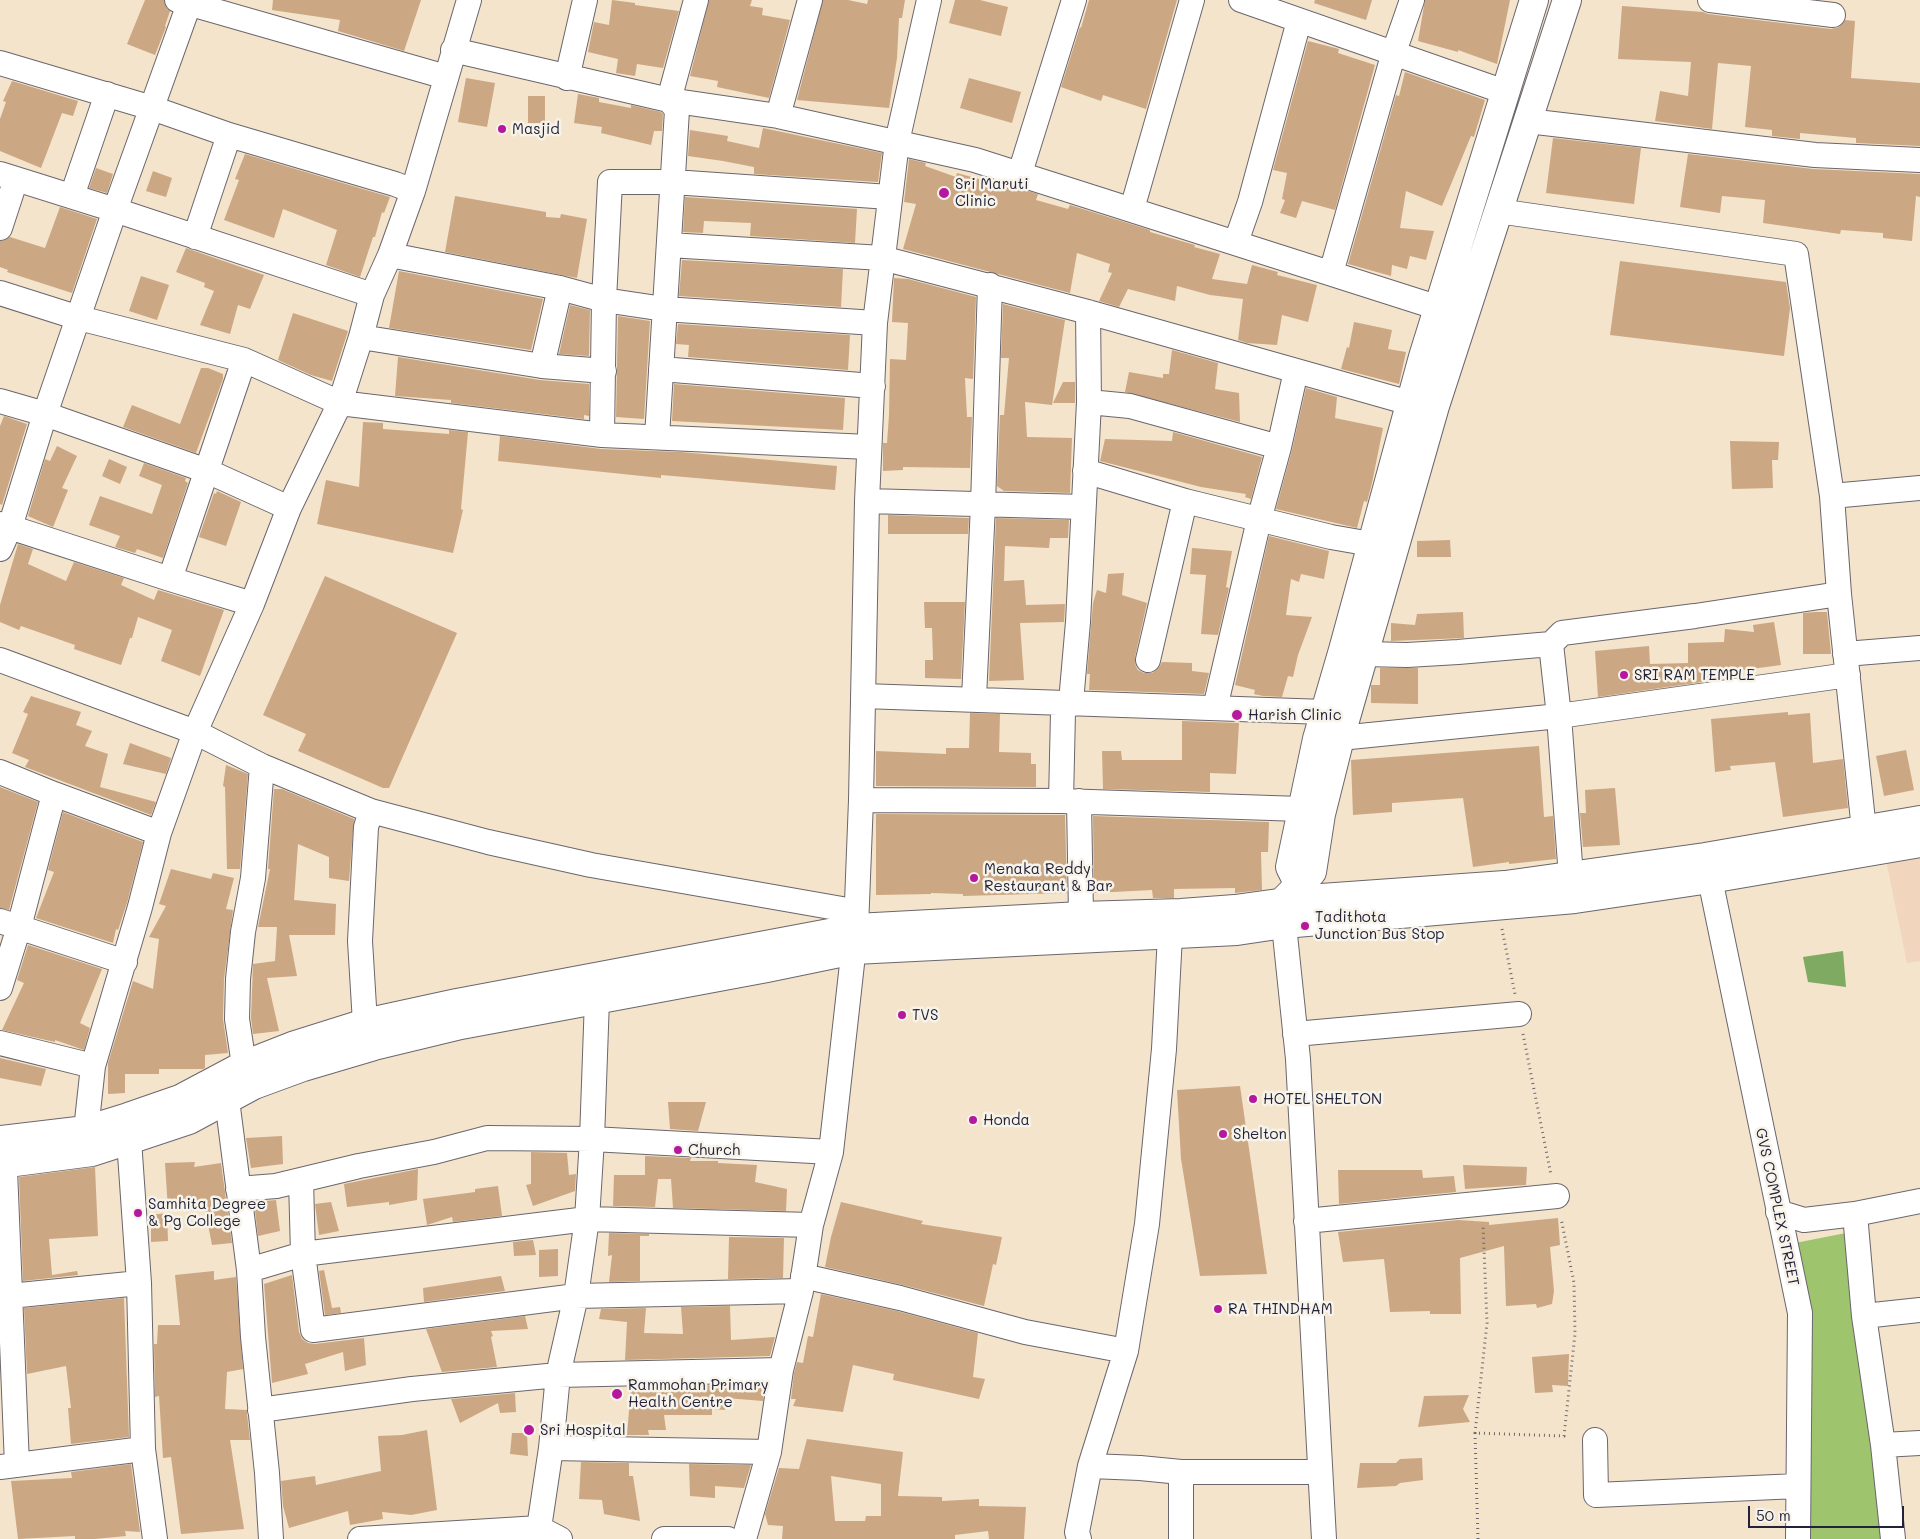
<!DOCTYPE html>
<html>
<head>
<meta charset="utf-8">
<style>
	body { margin:0 }
	#map { position:relative; width:1920px; height:1539px; overflow:hidden; background:#f3e4cb; font-family:Mali,sans-serif }
	canvas { display:block }
	.scale { position:absolute; left:1748px; top:1506px; width:156px; height:22px; box-sizing:border-box; border:2px solid #22223b; border-top:0; padding-left:6px; font-size:15px; line-height:18px; white-space:nowrap; color:#22223b; -webkit-text-stroke:4px #f7f3e8; paint-order:stroke }
</style>
</head>
<body>
<div id="map">
<canvas width="1920" height="1539"></canvas>
<div class="scale">50 m</div>
</div>
<script>
const c = document.querySelector('canvas').getContext('2d');
c.lineJoin = 'round';
function fill(path, color) {
  c.fillStyle = color;
  c.fill(path, 'evenodd');
}
function poly(rows) {
  const path = new Path2D();
  for (const r of rows) {
    path.moveTo(r[0], r[1]);
    for (let i = 2; i < r.length; i += 2) path.lineTo(r[i], r[i + 1]);
  }
  return path;
}
function stroke(path, color, width, dash) {
  c.strokeStyle = color;
  c.lineWidth = width;
  c.lineCap = dash ? 'butt' : 'round';
  c.setLineDash(dash || []);
  c.stroke(path);
}
function label(font, color, halo, rows, align = 'center') {
  c.font = font + ' Mali,sans-serif';
  c.lineWidth = 5;
  c.setLineDash([]);
  c.textBaseline = 'middle';
  c.strokeStyle = halo;
  c.fillStyle = color;
  for (const [text, x, y, turn = 0] of rows) {
    c.save();
    c.translate(x, y);
    c.rotate((+turn || 0) * Math.PI / 180);
    c.textAlign = isNaN(turn) ? turn : align;
    if (halo) c.strokeText(text, 0, 0);
    c.fillText(text, 0, 0);
    c.restore();
  }
}
const built = poly([
	[1920,843,1920,961,1907,963,1884,850]
]);
const green = poly([
	[1851,1232,1891,1539,1800,1539,1785,1245]
]);
const forest = poly([
	[1843,951,1846,987,1808,982,1803,957]
]);
const building = poly([
	[145,0,164,0,167,9,170,11,165,26,166,27,155,55,127,44],
	[273,0,421,0,404,51,338,31,340,20,272,10],
	[612,0,635,3,635,5,679,11,663,68,637,64,635,76,616,73,618,59,588,52,594,22,609,25],
	[709,0,752,0,750,6,763,8,762,15,790,20,769,98,717,87,718,81,690,76],
	[823,0,848,0,867,4,868,0,905,0,902,18,899,18,897,58,889,108,797,100],
	[955,0,980,0,1008,7,1001,36,949,23],
	[1089,0,1177,0,1146,109,1103,95,1101,101,1061,87,1080,27,1081,28],
	[1315,0,1372,0,1366,20,1314,3],
	[1425,0,1510,0,1497,64,1458,50,1458,52,1418,41],
	[1622,6,1703,12,1708,14,1831,29,1839,27,1845,20,1855,21,1851,78,1920,83,1920,146,1856,143,1856,138,1800,133,1800,139,1772,136,1772,130,1745,127,1751,66,1718,63,1712,129,1655,121,1660,91,1688,96,1691,62,1618,59],
	[1308,41,1339,49,1338,53,1375,65,1335,210,1302,201,1296,218,1280,213,1285,200,1282,199,1287,173,1273,170],
	[1405,72,1485,100,1474,137,1471,136,1442,206,1406,191,1400,228,1434,231,1426,260,1410,256,1407,269,1392,265,1391,276,1348,264,1396,95,1399,96],
	[466,78,495,83,487,127,458,122],
	[969,78,1021,92,1012,123,960,108],
	[12,81,78,101,73,116,62,113,41,168,0,151,0,119,6,102,3,101],
	[578,94,599,98,599,102,631,108,631,105,661,112,663,114,662,131,654,131,651,145,601,133,602,127,574,123],
	[528,96,545,96,545,123,528,123],
	[763,128,882,153,878,182,754,174,754,167,723,161,688,156,690,130,728,136,727,141,759,148],
	[1553,138,1641,148,1634,204,1546,193],
	[245,154,390,197,384,213,382,212,375,237,373,237,360,277,326,265,337,230,283,209,274,238,224,220,239,180,235,179],
	[1688,154,1813,169,1920,174,1920,197,1916,196,1912,241,1883,238,1883,233,1841,230,1840,234,1763,223,1765,200,1722,196,1720,213,1680,207],
	[909,159,926,163,925,166,956,177,957,173,986,181,987,178,1038,194,1036,200,1068,209,1070,205,1150,230,1150,232,1195,245,1194,247,1220,254,1212,279,1247,284,1252,265,1278,272,1277,275,1317,285,1308,322,1282,315,1277,345,1247,343,1238,340,1243,299,1210,295,1177,286,1175,301,1128,289,1119,307,1099,301,1112,273,1108,272,1110,264,1077,253,1070,293,903,249,916,204,904,202],
	[96,168,113,174,107,193,89,188],
	[153,171,172,178,166,197,146,191],
	[455,196,546,212,546,217,560,218,561,214,587,219,577,278,445,252],
	[685,197,857,209,855,243,750,236,751,223,704,221,703,233,683,232],
	[60,207,97,219,72,293,7,272,8,270,0,267,0,241,10,237,45,248],
	[186,248,264,275,250,309,238,305,230,334,200,325,214,291,204,287,205,283,176,272],
	[682,260,843,269,841,307,679,296],
	[1620,261,1786,282,1790,308,1784,356,1610,335],
	[399,271,543,299,531,350,389,328],
	[141,276,169,285,157,320,129,311],
	[894,278,908,279,976,297,973,379,965,378,967,417,972,417,970,468,903,467,903,470,883,471,883,443,887,443,889,415,890,359,906,360,908,323,892,322],
	[1003,304,1065,320,1052,405,1025,402,1027,437,1072,438,1070,493,1004,491,997,486,1000,415,1004,415,1009,358,1001,358],
	[570,305,590,310,589,356,559,354],
	[293,313,348,331,332,381,311,375,278,360],
	[618,316,650,321,644,419,616,417],
	[1354,322,1392,330,1388,349,1406,352,1399,384,1341,369,1347,347,1349,348],
	[678,324,850,335,848,370,688,357,689,345,676,344],
	[1172,350,1218,363,1215,389,1239,393,1240,422,1125,392,1129,372,1163,378,1163,374,1169,374],
	[398,357,540,380,589,384,589,416,584,415,584,419,451,403,451,400,395,396],
	[201,368,208,368,223,374,223,379,196,453,123,427,132,405,180,424],
	[1063,382,1075,382,1075,403,1053,403],
	[674,384,845,398,843,430,672,421],
	[1306,388,1337,397,1335,418,1383,428,1372,483,1367,502,1364,501,1357,528,1276,509,1292,450],
	[4,416,27,424,2,505,0,504,0,426],
	[363,422,383,423,383,429,449,434,449,430,468,432,461,509,463,510,453,553,317,524,326,480,359,487],
	[1173,432,1262,457,1251,499,1245,497,1246,494,1201,487,1100,461,1105,439,1172,441],
	[500,436,601,449,681,452,837,466,835,490,661,475,661,478,498,461],
	[1730,441,1779,442,1778,460,1772,460,1773,488,1732,489],
	[57,446,77,456,62,488,68,490,53,527,28,516,45,459,50,461],
	[109,459,127,467,120,484,102,476],
	[144,463,186,478,185,481,188,483,163,558,137,549,135,553,115,547,120,536,89,525,100,496,152,514,162,485,139,476],
	[217,491,241,502,226,546,199,537,214,493,216,494],
	[888,515,969,518,968,534,888,534],
	[996,518,1069,520,1068,538,1050,538,1049,548,1005,546,1004,581,1024,580,1026,605,1065,604,1064,622,1020,623,1024,680,989,681],
	[1269,536,1329,551,1324,579,1301,574,1299,582,1291,579,1286,615,1312,617,1298,655,1293,677,1288,676,1282,697,1263,696,1254,694,1255,690,1235,685],
	[1450,540,1451,557,1417,557,1417,541],
	[18,544,33,549,28,564,66,581,74,562,124,578,121,585,154,600,158,590,224,610,200,676,161,661,172,630,138,617,132,638,130,638,121,665,74,649,75,645,21,626,19,630,0,622,0,605],
	[1192,548,1232,551,1226,587,1229,588,1218,635,1201,634,1206,575,1190,574],
	[1124,573,1122,595,1147,603,1135,657,1135,664,1138,670,1144,673,1152,673,1158,669,1162,662,1192,663,1192,671,1209,673,1204,694,1089,690,1090,674,1087,674,1093,603,1097,590,1106,593,1108,574],
	[325,576,457,633,389,788,383,788,298,751,306,734,263,715],
	[924,602,965,602,961,679,925,678,925,660,933,660,932,628,925,628],
	[1463,612,1464,638,1391,641,1391,623,1415,625,1417,614],
	[1815,612,1827,612,1831,654,1803,654,1803,613],
	[1774,622,1781,665,1736,671,1708,668,1709,681,1598,697,1595,651,1649,646,1650,664,1688,663,1688,643,1724,642,1725,629,1754,632,1753,625],
	[1380,668,1418,668,1418,704,1371,703,1371,685,1380,685],
	[31,696,81,712,76,725,92,731,85,746,108,754,100,787,156,802,151,815,25,767,29,760,12,753,28,714,23,712],
	[1788,712,1788,715,1810,713,1813,763,1843,759,1848,808,1783,817,1775,762,1730,766,1731,770,1715,772,1711,719],
	[970,713,1000,714,999,752,1031,753,1031,764,1036,764,1036,787,876,786,876,751,946,754,946,748,969,748],
	[1182,721,1239,723,1236,774,1210,773,1210,792,1103,789,1102,751,1121,751,1122,760,1182,760],
	[130,743,171,758,166,774,123,764],
	[1539,746,1544,817,1553,816,1556,859,1509,864,1509,862,1473,867,1463,798,1392,803,1392,812,1353,815,1351,760],
	[1906,750,1914,790,1884,796,1876,756],
	[226,765,248,774,240,869,227,869,225,787,223,786],
	[0,787,38,802,9,910,0,908],
	[1615,788,1620,845,1583,847,1580,813,1586,813,1585,790],
	[274,789,282,789,354,819,349,881,329,878,329,857,298,844,294,900,336,904,335,935,289,935,297,976,267,978,279,1031,253,1034,251,1018,253,964,275,961,277,927,258,927,270,869,268,869],
	[63,812,143,842,127,903,118,930,116,929,113,943,36,918,54,872,48,870],
	[876,814,1065,815,1067,893,963,896,963,894,931,893,931,894,876,895],
	[1093,816,1269,822,1268,852,1261,852,1262,890,1235,893,1235,888,1174,889,1174,898,1153,898,1152,890,1094,893],
	[171,869,211,879,213,873,234,878,226,909,233,910,224,979,223,1019,228,1053,205,1055,205,1068,203,1069,159,1069,159,1074,125,1074,125,1093,108,1094,108,1063,133,981,153,989,159,939,149,937,166,906,159,904],
	[28,945,102,969,80,1023,90,1028,84,1050,55,1040,55,1042,2,1030,24,983,17,980],
	[0,1058,46,1069,41,1086,0,1078],
	[1240,1086,1267,1274,1200,1276,1181,1159,1177,1090],
	[668,1102,706,1102,698,1131,670,1129],
	[282,1136,283,1164,251,1168,246,1138],
	[531,1152,567,1153,569,1175,576,1174,575,1191,533,1206,526,1185,531,1184],
	[645,1156,691,1158,690,1161,718,1161,718,1163,757,1165,755,1182,787,1189,786,1211,673,1208,671,1179,658,1179,655,1207,613,1206,614,1175,645,1175],
	[195,1162,194,1167,221,1163,232,1243,212,1245,205,1209,168,1210,165,1163],
	[1463,1165,1527,1167,1526,1185,1465,1189],
	[95,1167,98,1236,49,1239,52,1275,77,1271,78,1275,23,1281,19,1177],
	[418,1169,417,1200,389,1205,389,1202,347,1207,344,1184],
	[1338,1170,1422,1170,1423,1178,1454,1176,1456,1192,1339,1204],
	[498,1186,502,1216,453,1222,452,1217,427,1225,423,1199,475,1192,475,1189],
	[276,1200,280,1231,258,1236,254,1202],
	[331,1202,339,1231,319,1235,315,1204],
	[841,1202,923,1221,921,1224,1002,1237,996,1265,993,1264,984,1306,903,1285,825,1267,831,1237],
	[167,1213,168,1241,151,1242,151,1215],
	[1558,1218,1560,1245,1550,1247,1554,1291,1552,1304,1537,1308,1536,1304,1506,1306,1504,1246,1460,1258,1461,1314,1430,1314,1430,1311,1390,1312,1384,1259,1343,1262,1338,1232,1458,1220,1489,1222,1489,1225],
	[609,1233,649,1234,649,1236,640,1236,640,1281,609,1282,612,1255,608,1256],
	[729,1237,784,1238,783,1278,728,1279],
	[533,1240,536,1255,514,1256,513,1242],
	[558,1249,558,1276,539,1277,539,1250],
	[324,1270,332,1308,340,1307,341,1313,325,1315,319,1271],
	[214,1271,214,1280,236,1277,243,1369,227,1372,225,1409,247,1410,247,1414,250,1440,230,1440,244,1529,181,1534,171,1457,163,1458,159,1396,155,1397,154,1344,157,1344,158,1325,180,1325,175,1275],
	[292,1275,299,1332,302,1339,308,1343,315,1344,364,1338,366,1365,345,1371,343,1352,305,1364,308,1374,272,1383,264,1284],
	[501,1276,505,1291,424,1302,423,1288],
	[821,1294,897,1311,978,1333,973,1377,985,1379,979,1399,893,1380,894,1374,853,1365,843,1412,793,1406,796,1399,791,1399,794,1373,797,1362,803,1363,808,1336,813,1337],
	[124,1298,129,1437,71,1444,68,1408,71,1408,66,1366,27,1374,24,1308],
	[730,1306,731,1340,775,1337,770,1356,625,1360,627,1322,599,1319,601,1309,646,1308,644,1333,683,1334,681,1307],
	[525,1316,528,1329,491,1331,493,1336,491,1337,497,1367,442,1372,426,1329],
	[1569,1354,1568,1386,1552,1385,1553,1392,1535,1393,1532,1357],
	[765,1384,763,1401,726,1398,725,1410,712,1409,712,1415,664,1415,666,1430,648,1430,649,1435,627,1435,631,1387],
	[515,1393,516,1412,500,1413,498,1403,460,1423,451,1399],
	[1469,1395,1463,1409,1470,1422,1418,1427,1424,1396],
	[427,1430,437,1510,411,1515,382,1512,383,1519,350,1525,348,1511,289,1528,283,1506,281,1481,315,1476,316,1485,381,1471,378,1436,402,1435],
	[512,1433,527,1433,528,1456,510,1454],
	[807,1439,903,1452,898,1496,942,1497,942,1501,979,1499,979,1506,1026,1507,1024,1539,989,1539,988,1531,955,1535,955,1539,782,1539,783,1526,768,1525,765,1514,779,1468,799,1469],
	[831,1476,881,1484,881,1516,866,1516,865,1521,835,1521],
	[1422,1458,1423,1480,1400,1483,1396,1486,1357,1488,1360,1463,1396,1463,1400,1459],
	[581,1462,629,1463,629,1476,633,1476,640,1521,604,1514,602,1500,579,1499],
	[131,1464,140,1532,125,1531,126,1536,95,1539,75,1539,75,1536,18,1539,11,1481,72,1478,71,1472],
	[689,1464,751,1465,744,1488,715,1486,715,1498,690,1496]
]);
const path = poly([
	[1502,929,1515,994],
	[1523,1034,1551,1175],
	[1475,1433,1487,1323,1483,1224],
	[1478,1539,1475,1433,1564,1436,1575,1334,1574,1283,1561,1218]
]);
const minor = poly([
	[177,0,446,77],
	[1241,0,1505,92],
	[1710,0,1833,15],
	[453,50,669,100,778,116,975,160,1439,308],
	[0,63,152,108,229,135,395,184,413,191],
	[567,78,585,0],
	[778,116,810,0],
	[1528,121,1815,155,1920,160],
	[1020,173,1074,0],
	[0,174,115,210,372,295],
	[72,196,107,94],
	[1132,209,1192,0],
	[1498,211,1796,254,1832,496,1839,594,1864,830,1868,848],
	[0,228,16,179],
	[195,237,229,135],
	[1236,242,1250,202,1299,21],
	[669,245,882,258,1088,312,1410,403],
	[390,255,560,288,604,300,664,309,875,323],
	[1331,273,1394,52,1412,0],
	[0,293,79,318,244,360,340,403,602,435,869,447],
	[361,337,542,366,604,371],
	[542,366,560,288],
	[661,369,873,386],
	[0,401,45,414,207,471,289,508],
	[1089,402,1130,406,1279,447],
	[602,435,604,300,610,182,673,182,889,197],
	[657,437,677,110,669,100,696,0],
	[1085,471,1185,501,1331,537,1371,544],
	[1832,496,1920,488],
	[867,501,1083,507],
	[0,524,170,579,252,604],
	[0,549,10,527,45,414,115,210,189,4],
	[170,579,244,360],
	[1551,644,1559,716,1848,675],
	[1363,654,1407,655,1458,652,1551,644,1562,633,1695,616,1839,594],
	[1845,654,1920,648],
	[0,660,195,732,262,766,371,811,488,842,591,865,842,909,856,928],
	[1148,660,1185,501],
	[863,696,1325,712],
	[974,698,983,505,990,285],
	[1215,708,1259,520,1279,447,1296,371],
	[1340,738,1559,716,1571,877],
	[0,772,54,794,159,833],
	[861,800,1061,801,1301,809],
	[1061,801,1063,712,1071,702,1078,622,1089,402,1088,312],
	[1079,801,1081,916],
	[1710,879,1800,1313,1798,1539],
	[1282,906,1298,1059,1324,1539],
	[0,921,125,962],
	[0,988,19,927,54,794],
	[365,1023,360,941,366,827,371,811],
	[1295,1034,1519,1014],
	[0,1043,93,1066],
	[244,1065,237,1019,238,979,243,932,253,878,262,766],
	[227,1100,249,1270,253,1337,267,1473,271,1539],
	[86,1130,93,1066,140,907,159,833,195,732,252,604,289,508,340,403,361,337,372,295,390,255,413,191,469,0],
	[129,1140,139,1283,143,1449,155,1539],
	[4,1145,17,1465],
	[301,1180,303,1254,313,1330,576,1296,801,1291],
	[238,1189,276,1186,359,1166,434,1152,487,1138,592,1139,831,1152],
	[1778,1212,1804,1220,1855,1214,1920,1201],
	[1855,1214,1864,1316,1883,1445,1893,1539],
	[1306,1221,1557,1196],
	[249,1270,303,1254,587,1219,811,1225],
	[803,1276,900,1298,1025,1332,1126,1351],
	[10,1296,139,1283],
	[1864,1316,1920,1310],
	[260,1410,412,1389,558,1375,781,1370],
	[1595,1440,1596,1495,1798,1486],
	[1883,1445,1920,1443],
	[551,1448,769,1452],
	[1090,1466,1140,1468,1181,1472,1319,1472],
	[0,1467,143,1449],
	[1181,1472,1181,1539],
	[360,1539,539,1528,560,1539],
	[540,1539,539,1528,551,1448,558,1375,576,1296,587,1219,592,1139,597,999],
	[664,1539,728,1539],
	[744,1539,769,1452,781,1370,801,1291,811,1225,831,1152,856,928,861,800,867,501,875,323,897,142,929,0],
	[1079,1539,1077,1532,1090,1466,1126,1351,1147,1224,1164,1049,1170,935]
]);
const major = poly([
	[1299,885,1290,867,1317,739,1343,650,1423,357,1534,0],
	[1282,902,1312,872,1321,814,1340,738,1435,406,1567,0],
	[0,1140,86,1130,128,1117,180,1099,244,1065,295,1045,365,1023,457,1003,856,928,1081,916,1181,913,1235,909,1307,899,1505,885,1705,857,1920,820],
	[0,1164,92,1152,129,1140,189,1120,254,1085,303,1067,374,1046,461,1025,767,968,854,950,1237,931,1284,924,1575,899,1710,879,1920,843]
]);
const markers = [
	[502,129,5,"#b5179e"],
	[944,193,6,"#b5179e"],
	[1624,675,5,"#b5179e"],
	[1237,715,6,"#b5179e"],
	[974,878,5,"#b5179e"],
	[1305,926,5,"#b5179e"],
	[902,1015,5,"#b5179e"],
	[1253,1099,5,"#b5179e"],
	[973,1120,5,"#b5179e"],
	[1223,1134,5,"#b5179e"],
	[678,1150,5,"#b5179e"],
	[138,1213,5,"#b5179e"],
	[1218,1309,5,"#b5179e"],
	[617,1394,6,"#b5179e"],
	[529,1430,6,"#b5179e"]
];
const poiNames = [
	["Masjid",512,129],
	["Sri Maruti",955,184],
	["Clinic",955,201],
	["SRI RAM TEMPLE",1634,675],
	["Harish Clinic",1248,715],
	["Menaka Reddy",984,869],
	["Restaurant & Bar",984,886],
	["Tadithota",1315,917],
	["Junction Bus Stop",1315,934],
	["TVS",912,1015],
	["HOTEL SHELTON",1263,1099],
	["Honda",983,1120],
	["Shelton",1233,1134],
	["Church",688,1150],
	["Samhita Degree",148,1204],
	["& Pg College",148,1221],
	["RA THINDHAM",1228,1309],
	["Rammohan Primary",628,1385],
	["Health Centre",628,1402],
	["Sri Hospital",540,1430]
];
const streetNames = [
	["GVS COMPLEX STREET",1777,1207,78]
];
fill(built, '#f1d5bc');
fill(green, '#9fc46e');
fill(forest, '#7faa61');
fill(building, '#cca783');
stroke(minor, '#6b666d', 26);
stroke(major, '#6b666d', 30);
stroke(path, '#6b666d', 3, [1, 4]);
stroke(minor, '#fff', 24);
stroke(major, '#fff', 28);
for (const [x, y, r, color] of markers) {
  const dot = new Path2D();
  dot.arc(x, y, r, 0, 2 * Math.PI);
  c.fillStyle = color;
  c.fill(dot);
  stroke(dot, '#f7f3e8', 2);
}
label('15px', '#22223b', '#f7f3e8', poiNames, 'left');
label('15px', '#22223b', '#f7f3e8', streetNames);
</script>
</body>
</html>
